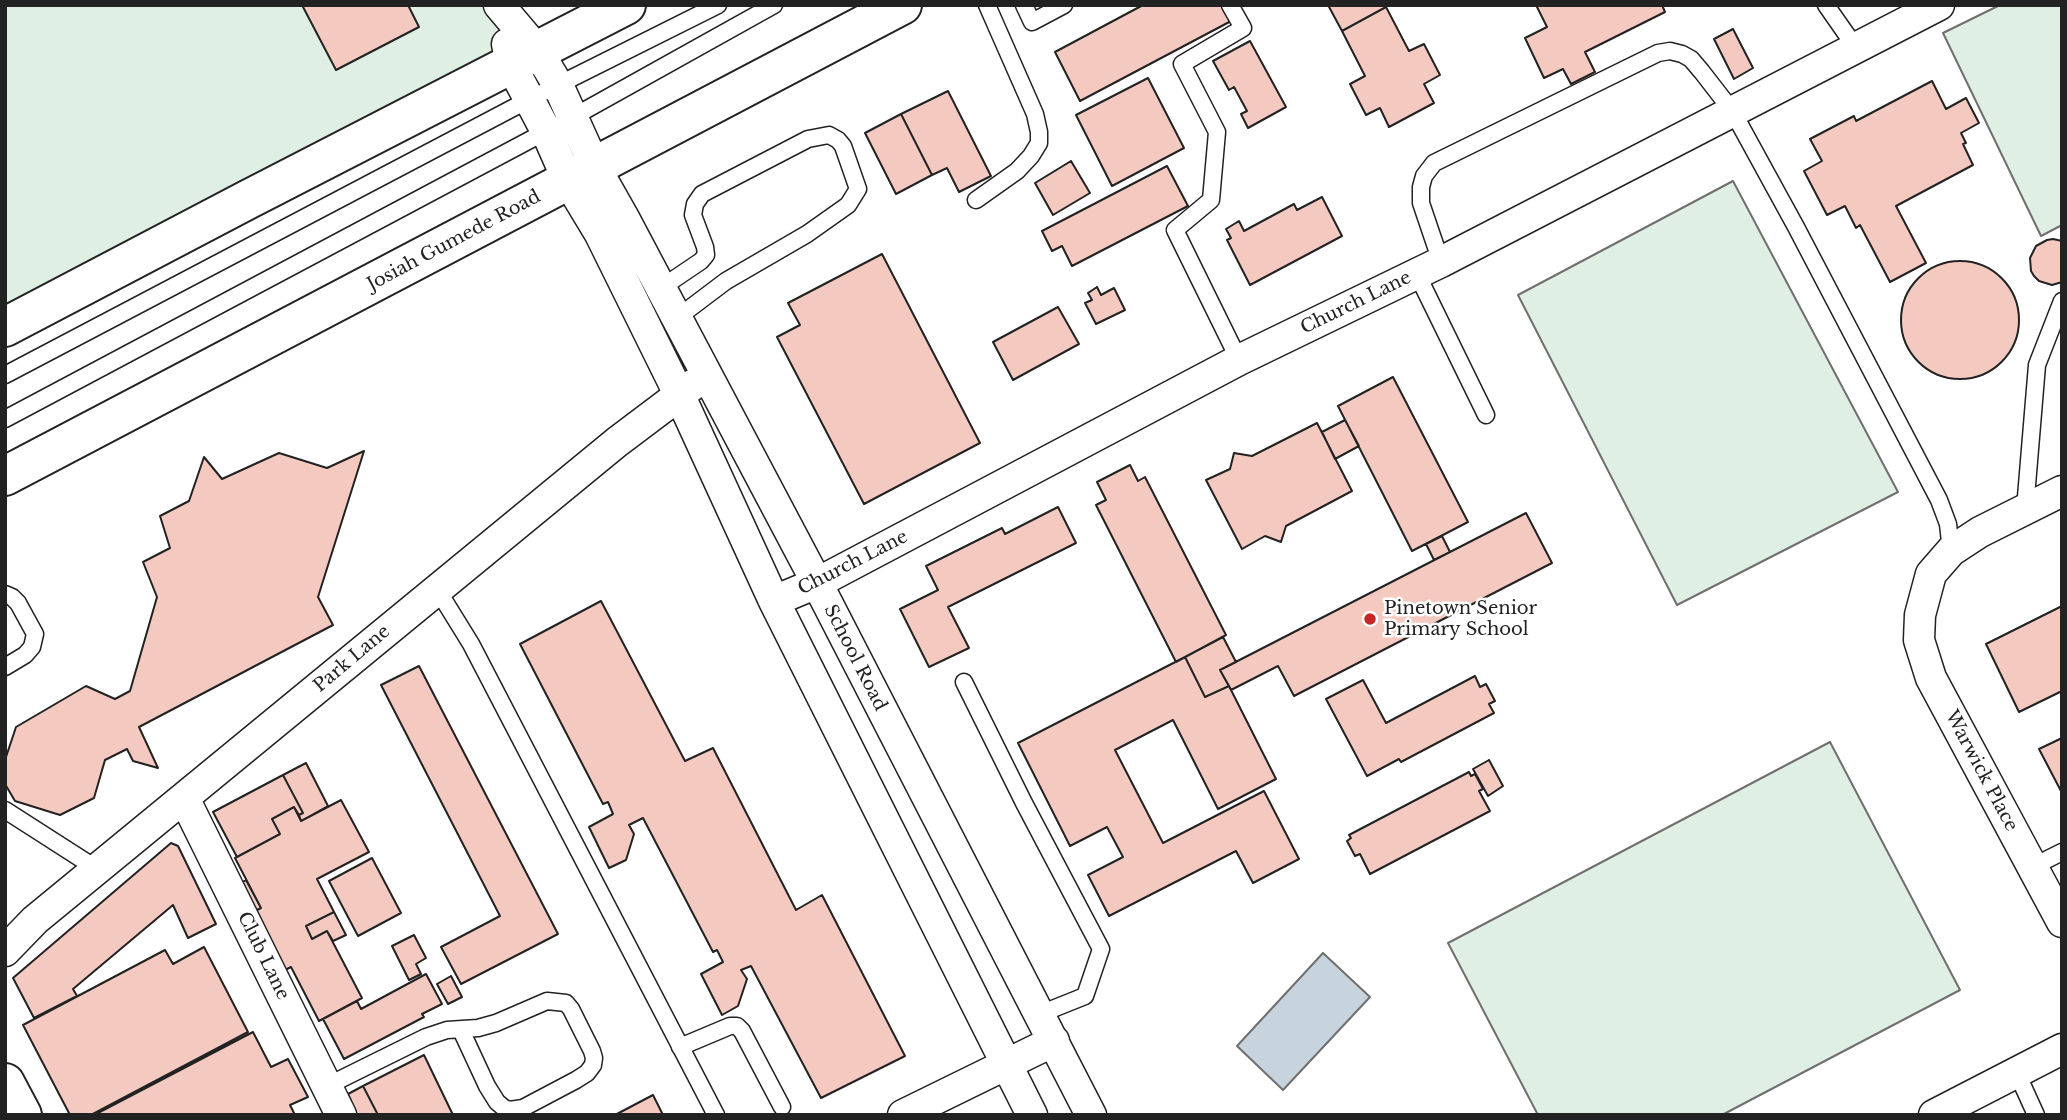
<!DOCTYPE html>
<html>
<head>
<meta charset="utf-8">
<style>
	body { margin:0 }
	#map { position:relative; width:2067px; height:1120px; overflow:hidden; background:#fff; font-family:"Libre Baskerville",serif }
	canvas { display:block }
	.frame { position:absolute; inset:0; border:7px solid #222; pointer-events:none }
</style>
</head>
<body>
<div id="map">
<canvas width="2067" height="1120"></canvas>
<div class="frame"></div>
</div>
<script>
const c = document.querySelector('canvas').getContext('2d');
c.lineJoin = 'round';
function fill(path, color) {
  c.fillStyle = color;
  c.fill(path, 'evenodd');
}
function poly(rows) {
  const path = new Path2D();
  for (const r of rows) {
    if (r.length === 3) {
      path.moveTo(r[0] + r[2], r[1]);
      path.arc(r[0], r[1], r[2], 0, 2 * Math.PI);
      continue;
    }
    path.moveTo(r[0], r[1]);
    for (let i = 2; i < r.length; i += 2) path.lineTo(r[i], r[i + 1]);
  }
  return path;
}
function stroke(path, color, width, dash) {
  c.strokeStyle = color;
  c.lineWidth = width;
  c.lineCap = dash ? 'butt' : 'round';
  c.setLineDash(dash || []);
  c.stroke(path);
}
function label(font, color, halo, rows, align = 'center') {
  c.font = font + ' "Libre Baskerville",serif';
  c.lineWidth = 5;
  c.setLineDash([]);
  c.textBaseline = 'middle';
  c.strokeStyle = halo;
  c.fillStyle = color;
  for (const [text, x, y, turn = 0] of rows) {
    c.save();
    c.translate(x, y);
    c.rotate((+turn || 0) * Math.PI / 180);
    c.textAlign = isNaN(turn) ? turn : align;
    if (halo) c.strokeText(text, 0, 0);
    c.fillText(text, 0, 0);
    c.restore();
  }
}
const green = poly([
	[5,5,498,5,522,55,5,325,5,5],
	[2000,5,2062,5,2062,225,2041,236,1943,33,2000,5],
	[1733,181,1898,492,1677,605,1518,295,1733,181],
	[1830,742,1960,990,1722,1115,1538,1115,1448,943,1830,742]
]);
const water = poly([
	[1323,953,1370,997,1283,1090,1237,1046,1323,953]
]);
const building = poly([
	[302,5,408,5,419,27,336,70,302,5],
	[1143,5,1225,5,1233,20,1080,101,1055,52,1143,5],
	[1328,5,1385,5,1386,7,1342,31,1328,5],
	[1536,5,1662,5,1665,12,1585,52,1595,72,1571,84,1563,69,1544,78,1525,38,1547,27,1536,5],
	[1386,7,1409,51,1424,44,1440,75,1424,84,1434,103,1389,127,1380,108,1366,115,1350,84,1365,76,1342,31,1386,7],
	[1733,29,1753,68,1734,79,1714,39,1733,29],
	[1250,41,1286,107,1248,128,1241,114,1247,111,1234,87,1229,90,1213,61,1250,41],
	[1148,78,1184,148,1112,186,1076,115,1148,78],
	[1932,81,1946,109,1966,98,1979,123,1961,133,1966,143,1963,144,1973,165,1896,206,1926,263,1890,282,1860,225,1856,228,1845,206,1827,215,1804,171,1822,161,1810,139,1854,116,1856,121,1932,81],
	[948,91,991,176,959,192,947,168,932,175,901,114,948,91],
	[901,114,932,175,896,194,865,133,901,114],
	[1071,161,1090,193,1053,215,1035,183,1071,161],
	[1167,166,1188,206,1072,266,1062,246,1052,251,1042,231,1167,166],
	[1322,197,1342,236,1250,285,1227,240,1231,238,1226,229,1239,221,1244,231,1294,204,1297,210,1322,197],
	[2053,239,2062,241,2062,282,2052,285,2039,281,2034,276,2031,271,2030,258,2036,246,2047,240,2053,239],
	[882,254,980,443,864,504,777,337,800,325,788,303,882,254],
	[1960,320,59],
	[1097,287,1101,295,1114,288,1125,310,1096,324,1085,303,1092,300,1088,293,1097,287],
	[1058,307,1079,344,1013,380,993,342,1058,307],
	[1393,377,1468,522,1412,551,1338,406,1393,377],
	[1345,420,1359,446,1335,459,1322,432,1345,420],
	[1317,423,1352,491,1286,526,1281,542,1265,536,1242,549,1206,480,1230,469,1234,453,1252,456,1317,423],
	[364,451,318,597,333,625,139,727,158,768,133,761,127,749,105,760,94,798,60,815,15,801,5,784,5,760,16,727,86,686,115,699,130,691,157,597,143,562,170,548,160,516,189,501,204,457,222,479,279,453,327,468,364,451],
	[1130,465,1138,481,1145,477,1226,635,1176,662,1096,505,1106,500,1097,482,1130,465],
	[1058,507,1076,543,948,607,969,648,929,667,900,609,938,590,926,566,1002,528,1005,534,1058,507],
	[1526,513,1552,563,1294,696,1278,666,1231,690,1220,670,1526,513],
	[1442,536,1450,552,1434,560,1426,544,1442,536],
	[601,601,685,761,713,748,796,910,822,895,905,1056,821,1098,751,966,741,970,747,979,738,1006,722,1015,701,974,723,962,717,950,713,952,643,818,629,825,634,834,626,860,609,868,589,827,613,814,608,802,603,804,520,644,601,601],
	[2062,606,2062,691,2019,712,1986,644,2062,606],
	[1223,637,1236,662,1220,670,1229,686,1205,697,1185,657,1223,637],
	[1185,657,1205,697,1229,686,1276,779,1218,809,1173,720,1115,750,1163,843,1264,791,1299,859,1253,883,1236,851,1109,916,1088,875,1123,857,1107,827,1070,846,1018,743,1185,657],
	[419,666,558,934,461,984,441,947,500,916,381,685,419,666],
	[1475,676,1480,687,1486,684,1495,701,1489,704,1494,713,1401,762,1399,759,1367,776,1326,699,1363,680,1386,723,1475,676],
	[2062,738,2062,793,2039,749,2062,738],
	[1489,760,1503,786,1488,796,1473,769,1489,760],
	[306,763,328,806,301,821,299,815,303,813,283,775,306,763],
	[1469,772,1471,776,1475,774,1483,789,1479,791,1490,811,1370,874,1360,854,1355,856,1347,841,1351,838,1349,835,1469,772],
	[283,775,303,813,299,815,294,807,272,819,280,834,237,857,213,812,283,775],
	[341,800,369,852,317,879,334,912,306,926,312,939,327,931,362,998,319,1021,291,967,285,970,255,911,261,908,235,858,280,834,272,819,294,807,301,821,341,800],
	[171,843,178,846,216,924,188,938,173,905,73,989,77,996,34,1018,13,978,171,843],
	[372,858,401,913,358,936,329,881,372,858],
	[246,880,261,908,255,911,236,886,246,880],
	[334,912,346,935,333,941,327,931,312,939,306,926,334,912],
	[414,935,426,958,416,964,421,974,409,980,392,946,414,935],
	[204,947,248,1032,91,1115,70,1115,23,1025,165,950,173,964,204,947],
	[426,974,442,1004,422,1014,424,1017,344,1059,323,1019,357,1001,361,1009,426,974],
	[451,976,462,997,448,1004,437,984,451,976],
	[253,1032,271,1067,288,1059,308,1097,290,1105,295,1115,94,1115,253,1032],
	[424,1055,453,1115,378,1115,363,1086,424,1055],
	[363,1086,378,1115,350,1115,345,1105,351,1101,348,1094,363,1086],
	[653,1095,663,1115,615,1115,653,1095]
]);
const lane = poly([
	[1024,5,1032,22,1064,5],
	[1230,5,1243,28,1182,64,1217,132,1211,200,1175,230,1239,360],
	[1826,5,1856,48],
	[976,200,1017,171,1031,156,1039,143,1039,132,1035,114,987,5],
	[1441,262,1421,203,1421,187,1424,176,1434,163,1658,53,1670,51,1682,54,1691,59,1702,72,1733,112,1796,227,1939,500,1948,524,1951,551],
	[1417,274,1486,415],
	[661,288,701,261,706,255,705,247,693,215,695,204,702,194,808,139,829,135,838,140,843,146,858,189,848,205,807,234,726,281,677,318],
	[5,375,530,99,718,5],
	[5,419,573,117,774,5],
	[2025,509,2037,365,2062,301],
	[437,589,471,644,716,1115],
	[5,594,12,597,18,603,35,634,32,647,25,655,5,667],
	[964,682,1024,803,1101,949,1085,996,1040,1014],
	[5,810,97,869],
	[2032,867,2062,852],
	[680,1047,730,1026,737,1026,742,1031,782,1107],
	[2017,1073,2036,1115],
	[327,1086,426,1037,447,1030,478,1028,496,1023,547,1001,566,1003,571,1009,592,1051,594,1058,593,1065,587,1073,576,1080,523,1108,510,1110,504,1108,497,1102,487,1086,461,1030]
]);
const street = poly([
	[499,5,537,50,558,85,595,167,625,220,817,583,1091,1115],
	[507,44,511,65,546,131,568,181,600,234,679,394,774,601,1032,1115],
	[2062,491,1980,532,1951,551,1931,574,1920,615,1919,640,1931,678,2062,922],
	[774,601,817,583,1239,360,1441,262,1939,5],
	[184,798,341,1115],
	[5,951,35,920,617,442,694,384],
	[903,1115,1054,1041],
	[1934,1115,2062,1049]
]);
const secondary = poly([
	[5,1083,22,1115]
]);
const primary = poly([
	[5,327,249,199,626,5],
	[5,476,902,5]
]);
const markers = [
	[1370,619,7,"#c62828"]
];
const streetNames = [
	["Josiah Gumede Road",454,241,-28],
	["Church Lane",1356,303,-26],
	["Church Lane",853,563,-27],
	["School Road",855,658,63],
	["Park Lane",352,659,-40],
	["Warwick Place",1981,771,62],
	["Club Lane",263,956,64]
];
const poiNames = [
	["Pinetown Senior",1384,609],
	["Primary School",1384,630]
];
fill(green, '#e0efe3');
stroke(green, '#6f6f6f', 2);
fill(water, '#c7d3dd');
stroke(water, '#6f6f6f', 2);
fill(building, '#f3c9c0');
stroke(building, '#222', 2);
stroke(lane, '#222', 19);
stroke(street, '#222', 33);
stroke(secondary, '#222', 42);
stroke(primary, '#222', 42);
stroke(lane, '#fff', 16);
stroke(street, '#fff', 30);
stroke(secondary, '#fff', 38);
stroke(primary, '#fff', 38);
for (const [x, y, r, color] of markers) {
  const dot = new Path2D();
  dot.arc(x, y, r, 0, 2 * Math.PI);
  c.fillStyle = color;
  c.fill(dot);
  stroke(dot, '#fff', 2.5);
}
label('18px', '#222', '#fff', streetNames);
label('18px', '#222', '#fff', poiNames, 'left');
</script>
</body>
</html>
